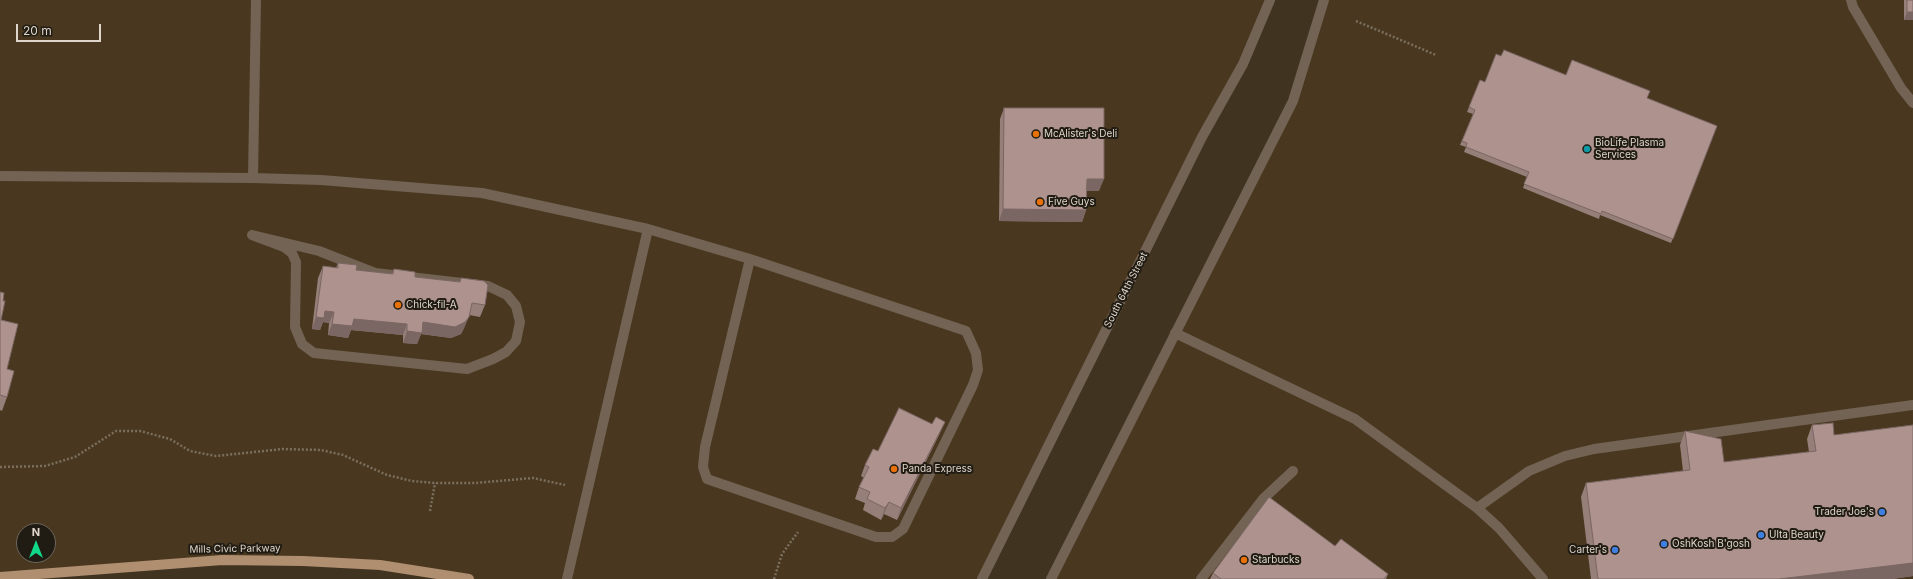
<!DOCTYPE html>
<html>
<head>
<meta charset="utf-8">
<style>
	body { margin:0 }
	#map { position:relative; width:1913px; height:579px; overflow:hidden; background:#403320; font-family:Inter,sans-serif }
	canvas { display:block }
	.north { position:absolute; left:16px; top:523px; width:40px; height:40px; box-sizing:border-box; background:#211c13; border:1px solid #6d665d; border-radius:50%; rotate:0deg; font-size:11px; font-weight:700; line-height:16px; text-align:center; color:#ded6cb }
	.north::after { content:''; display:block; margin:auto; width:14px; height:18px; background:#10d98a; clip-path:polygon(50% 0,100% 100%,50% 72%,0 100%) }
	.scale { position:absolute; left:16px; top:24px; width:85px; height:18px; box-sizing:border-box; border:2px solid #ded6cb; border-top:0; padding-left:5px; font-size:12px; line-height:14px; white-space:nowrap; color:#ded6cb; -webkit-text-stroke:3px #211c13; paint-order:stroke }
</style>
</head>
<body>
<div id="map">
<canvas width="1913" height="579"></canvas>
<div class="north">N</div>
<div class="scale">20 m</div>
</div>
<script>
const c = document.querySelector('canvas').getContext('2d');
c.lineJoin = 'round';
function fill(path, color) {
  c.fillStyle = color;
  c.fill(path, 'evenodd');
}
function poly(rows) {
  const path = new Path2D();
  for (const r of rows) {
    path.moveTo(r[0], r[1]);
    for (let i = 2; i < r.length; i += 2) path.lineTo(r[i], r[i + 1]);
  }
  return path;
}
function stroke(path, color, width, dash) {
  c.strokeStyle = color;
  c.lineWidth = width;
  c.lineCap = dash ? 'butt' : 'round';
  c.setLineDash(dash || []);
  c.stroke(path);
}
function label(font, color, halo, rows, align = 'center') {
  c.font = font + ' Inter,sans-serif';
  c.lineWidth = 4;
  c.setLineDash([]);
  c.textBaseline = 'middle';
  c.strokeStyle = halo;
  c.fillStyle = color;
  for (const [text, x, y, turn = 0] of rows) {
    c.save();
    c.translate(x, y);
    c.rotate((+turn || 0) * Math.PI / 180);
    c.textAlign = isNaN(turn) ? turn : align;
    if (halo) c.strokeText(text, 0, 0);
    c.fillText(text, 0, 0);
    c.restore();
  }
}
const built = poly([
	[0,0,1270,0,982,579,469,579,303,561,0,577],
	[24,531,48,531,48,555,24,555],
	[1324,0,1913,0,1913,579,1046,579,1293,101]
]);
const path = poly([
	[1356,21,1436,55],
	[0,467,45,466,75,457,116,431,140,431,170,439,190,451,216,456,283,449,321,450,343,455,387,475,412,481,435,483,475,483,533,478,565,485],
	[430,511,435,483],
	[774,579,782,554,798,532]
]);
const minor = poly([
	[1851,0,1853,7,1901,88,1913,103],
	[0,176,253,178,321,180,482,193,648,229,750,259,966,331,976,353,978,370,973,385,903,529,892,537,876,537,707,479,703,467,705,447,750,259],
	[253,178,256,0],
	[252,235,319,251,375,273,488,286,507,295,516,306,520,322,516,341,506,352,493,359,467,369,314,353,302,344,295,327,296,262,292,253,284,247,252,235],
	[1175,333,1355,419,1477,508,1499,528,1543,579],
	[1477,508,1529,471,1565,456,1594,449,1913,405],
	[567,579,648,229],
	[982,579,1202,137,1243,64,1270,0],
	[1051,579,1293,101,1324,0],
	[1201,579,1263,499,1293,471]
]);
const major = poly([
	[0,577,222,560,303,561,380,565,469,579]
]);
const wall = poly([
	[1904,0,1913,0,1913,20,1904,20],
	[1501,56,1647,99,1717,126,1671,243,1600,215,1599,219,1523,188,1527,177,1464,152,1466,147,1460,145,1473,114,1467,112,1469,107,1485,82],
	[1004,108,1099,191,1087,191,1086,210,1082,222,999,221,1000,119],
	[338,263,356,270,392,274,394,269,415,277,460,282,461,278,485,305,480,317,469,315,464,328,461,334,451,338,421,334,417,344,403,343,403,335,351,330,348,338,328,335,329,323,323,322,320,330,312,329,318,278,323,266,336,268],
	[0,292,3,301,1,320,7,369,7,397,2,411,0,410],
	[1812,425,1834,435,1913,576,1892,579,1591,579,1581,497,1586,483,1683,471,1680,445,1685,431,1724,462,1809,452,1807,439],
	[940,433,897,520,884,514,881,520,863,510,865,503,855,499,859,487,864,478,861,476,865,465,878,451],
	[1335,546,1388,574,1386,579,1210,579,1213,573]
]);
const shadedWall = poly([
	[1907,12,1913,12,1913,20,1904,20],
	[1087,179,1104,179,1099,191,1082,191],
	[1003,209,1086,210,1082,222,999,221],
	[325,311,334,312,329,323,323,322,320,330,312,329,316,317],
	[469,317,464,328,461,334,451,338,421,334,417,344,403,343,407,331,423,322],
	[354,319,407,324,403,335,351,330,348,338,328,335,332,324],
	[945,422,940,433,897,520,901,508],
	[889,502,884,514,881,520,885,508],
	[1913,563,1913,576,1892,579,1779,579]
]);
const building = poly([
	[1907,0,1913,0,1913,12,1907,12,1907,0],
	[1504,50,1566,75,1572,60,1650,91,1647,98,1717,126,1673,239,1602,211,1601,214,1524,184,1529,172,1466,147,1467,143,1462,141,1475,110,1469,107,1480,80,1485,82,1496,54,1501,56,1504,50],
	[1004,108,1104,108,1104,179,1087,179,1086,210,1003,209,1004,108],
	[338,263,357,265,356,270,393,274,394,269,415,272,415,277,460,282,461,278,484,281,488,285,485,305,472,303,469,317,465,322,455,327,423,322,422,333,407,331,407,324,354,319,352,326,332,324,334,312,325,311,324,318,316,317,323,266,338,268,338,263],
	[0,292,4,293,3,301,5,301,1,320,18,324,7,369,14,371,7,397,0,395,0,292],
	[899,408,932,424,936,417,945,422,901,508,889,502,885,508,867,499,870,492,859,487,869,467,865,465,873,449,878,451,899,408],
	[1833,423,1834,435,1913,425,1913,563,1779,579,1598,579,1586,483,1690,470,1685,431,1721,439,1724,462,1816,451,1812,425,1833,423],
	[1269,497,1335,546,1341,539,1388,574,1384,579,1221,579,1213,573,1269,497]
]);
const markers = [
	[1036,134,4,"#e8710a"],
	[1587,149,4,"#0f9aa8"],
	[1040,202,4,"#e8710a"],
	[398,305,4,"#e8710a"],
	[894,469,4,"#e8710a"],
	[1882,512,4,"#3f7fe0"],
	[1761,535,4,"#3f7fe0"],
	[1664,544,4,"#3f7fe0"],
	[1615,550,4,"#3f7fe0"],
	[1244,560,4,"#e8710a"]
];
const poiNames = [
	["McAlister's Deli",1044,134],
	["BioLife Plasma",1595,143],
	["Services",1595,155],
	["Five Guys",1048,202],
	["Chick-fil-A",406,305],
	["Panda Express",902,469],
	["Trader Joe's",1874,512,"right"],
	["Ulta Beauty",1769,535],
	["OshKosh B'gosh",1672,544],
	["Carter's",1607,550,"right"],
	["Starbucks",1252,560]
];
const streetNames = [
	["South 64th Street",1126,290,-63],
	["Mills Civic Parkway",235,549,-1]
];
fill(built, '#49381f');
stroke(path, '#7a6f5f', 2.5, [2, 2]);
stroke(minor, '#736354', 10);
stroke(major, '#b08e70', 10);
fill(wall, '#967e79');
fill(shadedWall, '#7a6663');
fill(building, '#ae928d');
stroke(building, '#7a6663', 1);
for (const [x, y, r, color] of markers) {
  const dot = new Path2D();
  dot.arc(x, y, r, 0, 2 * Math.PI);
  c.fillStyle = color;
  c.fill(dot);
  stroke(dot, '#211c13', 1.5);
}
label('10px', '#ded6cb', '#211c13', poiNames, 'left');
label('10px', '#ded6cb', '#211c13', streetNames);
</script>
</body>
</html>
